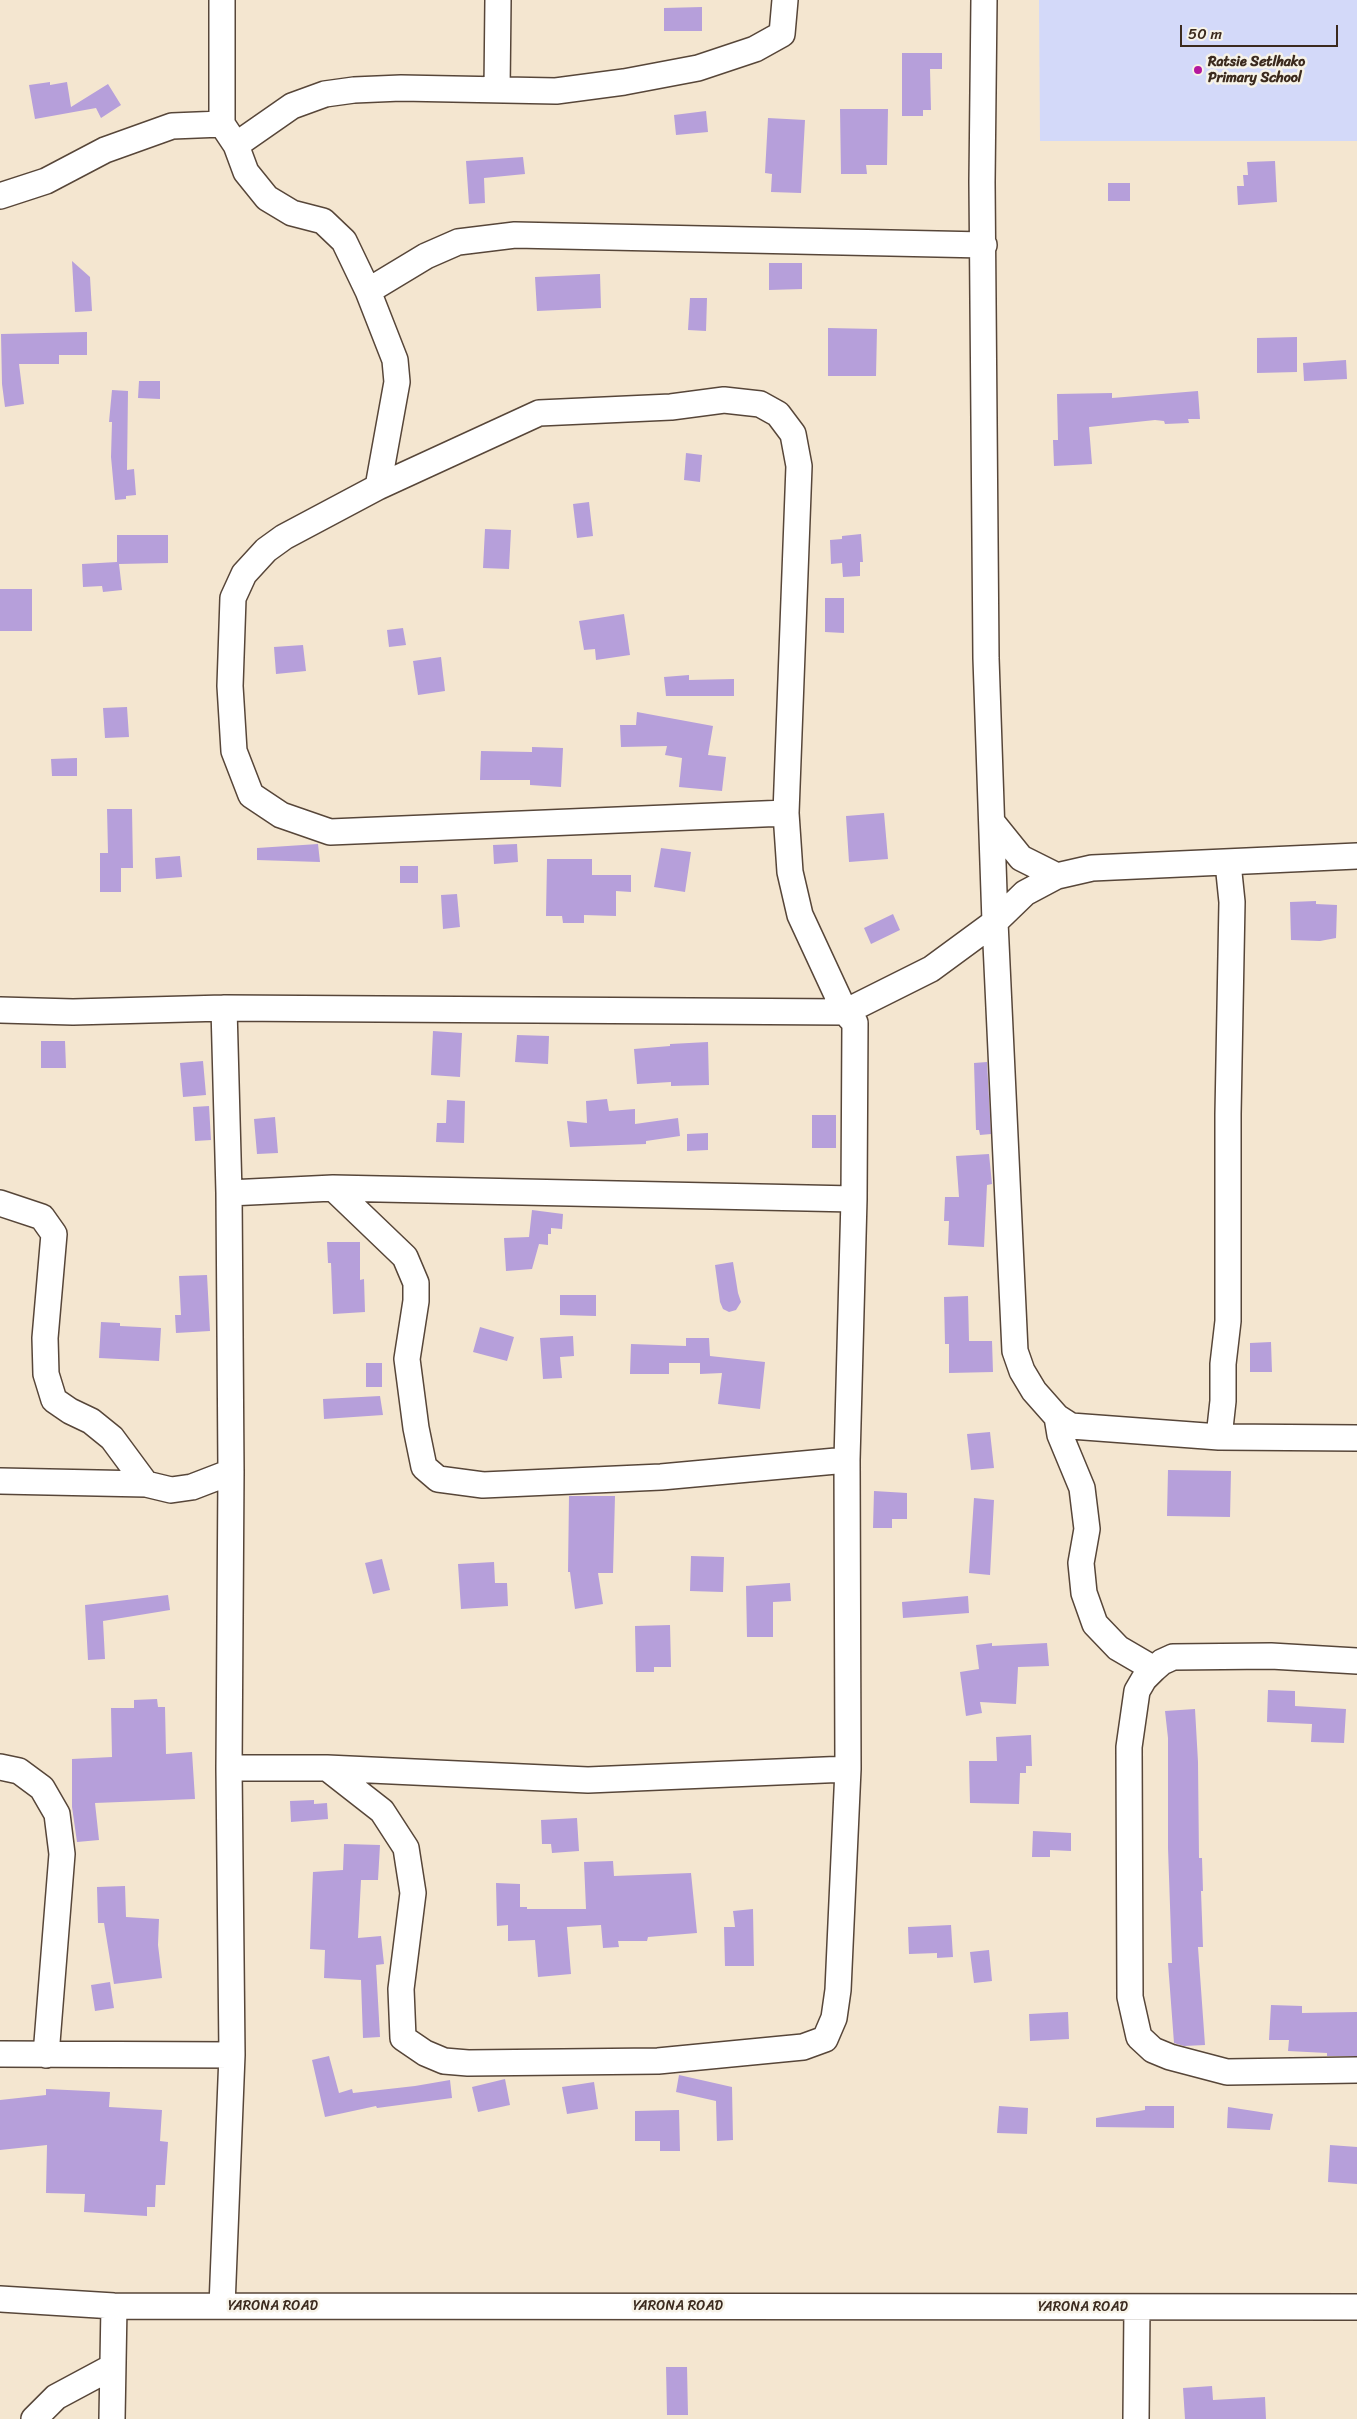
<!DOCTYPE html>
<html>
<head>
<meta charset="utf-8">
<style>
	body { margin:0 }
	#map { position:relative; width:1357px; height:2419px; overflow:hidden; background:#f4e6d0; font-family:Sriracha,sans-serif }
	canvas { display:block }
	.scale { position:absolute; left:1180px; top:25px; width:158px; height:22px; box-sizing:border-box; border:2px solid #3b2a1e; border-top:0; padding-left:6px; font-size:15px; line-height:18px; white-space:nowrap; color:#3b2a1e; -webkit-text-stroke:4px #f7f3e8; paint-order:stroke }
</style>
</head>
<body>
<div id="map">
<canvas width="1357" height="2419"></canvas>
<div class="scale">50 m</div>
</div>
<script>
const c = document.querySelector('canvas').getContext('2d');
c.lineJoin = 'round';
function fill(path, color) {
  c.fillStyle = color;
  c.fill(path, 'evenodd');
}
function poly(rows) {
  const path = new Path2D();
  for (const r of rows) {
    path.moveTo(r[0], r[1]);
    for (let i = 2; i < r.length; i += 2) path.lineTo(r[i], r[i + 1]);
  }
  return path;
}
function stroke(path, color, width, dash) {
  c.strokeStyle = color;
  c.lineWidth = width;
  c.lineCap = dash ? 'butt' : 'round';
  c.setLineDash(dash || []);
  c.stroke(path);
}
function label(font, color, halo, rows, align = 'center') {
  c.font = font + ' Sriracha,sans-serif';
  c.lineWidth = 5;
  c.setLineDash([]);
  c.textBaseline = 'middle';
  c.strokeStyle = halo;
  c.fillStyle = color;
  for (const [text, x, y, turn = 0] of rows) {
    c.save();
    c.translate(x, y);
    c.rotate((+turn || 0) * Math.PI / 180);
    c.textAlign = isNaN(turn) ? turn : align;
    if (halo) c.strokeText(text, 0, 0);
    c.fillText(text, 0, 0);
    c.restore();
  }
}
const built = poly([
	[1039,0,1357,0,1357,141,1040,141]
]);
const building = poly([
	[702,7,702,31,664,31,664,8],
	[902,53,942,53,942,69,930,69,931,110,923,110,923,116,902,116],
	[50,82,50,85,67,82,71,107,108,84,121,105,101,118,96,108,35,119,29,85],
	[840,109,888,109,887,165,866,165,867,174,841,174],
	[706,111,708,132,676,135,674,115],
	[768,118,805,120,801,193,771,192,772,174,765,173],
	[523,157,525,174,484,178,485,203,469,204,466,161],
	[1275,161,1277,202,1238,205,1237,186,1244,186,1243,175,1248,175,1247,162],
	[1108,183,1130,183,1130,201,1108,201],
	[72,261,90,277,92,311,75,312],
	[769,263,802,263,802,289,769,290],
	[600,274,601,308,537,311,535,277],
	[690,298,707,298,706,331,688,330],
	[828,328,877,329,876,376,828,376],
	[87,332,87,355,59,355,59,364,19,364,24,404,5,407,2,384,1,334],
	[1297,337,1297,372,1257,373,1257,338],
	[1346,360,1347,379,1304,381,1303,363],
	[139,381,160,381,160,399,138,398],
	[112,390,128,391,127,470,134,469,136,495,126,496,126,499,115,500,111,457,112,422,109,422],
	[1198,391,1200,419,1188,419,1189,423,1165,424,1164,421,1155,420,1089,427,1092,464,1054,466,1053,440,1058,440,1057,394,1112,393,1112,398],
	[686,453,702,455,700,482,684,480],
	[589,502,593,536,577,538,573,504],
	[485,529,511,530,509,569,483,568],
	[861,534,863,562,860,562,860,576,843,577,842,563,831,564,830,540,842,539,842,536],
	[117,535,168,535,168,563,119,564,122,590,103,592,102,586,83,587,82,564,117,562],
	[0,589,32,589,32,631,0,631],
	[825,598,844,598,844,633,825,632],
	[624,614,630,655,596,660,595,649,584,650,579,621],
	[403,628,406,645,389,647,387,630],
	[303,645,306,671,276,674,274,647],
	[441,657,445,691,418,695,413,661],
	[689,675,689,680,734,679,734,696,666,696,664,677],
	[127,707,129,737,105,738,103,708],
	[637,712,713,726,708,755,726,757,722,791,679,787,682,758,665,755,667,746,621,747,620,725,636,725],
	[532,747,563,748,561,787,530,785,530,780,480,780,481,751,532,752],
	[77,758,77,776,52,776,51,759],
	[107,809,132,809,133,868,121,868,121,892,100,892,100,853,108,853],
	[884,813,888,859,849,862,846,816],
	[318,844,320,862,257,860,257,848],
	[517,844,518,862,494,864,493,845],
	[661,848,691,852,685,892,654,887],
	[180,856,182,877,156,879,155,858],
	[547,859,592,859,592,875,631,875,631,892,616,891,616,916,584,915,584,923,563,923,562,916,546,916],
	[400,866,418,866,418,883,400,883],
	[457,894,460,927,443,929,441,895],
	[1316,901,1316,904,1337,905,1336,938,1320,941,1291,940,1290,902],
	[893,914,900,930,871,944,864,928],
	[433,1031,462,1033,460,1077,431,1075],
	[517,1035,549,1036,548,1064,515,1062],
	[41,1041,65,1041,66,1068,41,1068],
	[708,1042,709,1085,671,1086,671,1082,637,1084,634,1049,670,1046,670,1044],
	[203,1061,206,1095,183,1097,180,1063],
	[987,1062,991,1134,980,1135,979,1130,976,1130,974,1063],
	[607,1099,609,1111,635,1109,635,1124,678,1118,680,1136,646,1141,646,1144,570,1147,567,1121,587,1123,586,1101],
	[447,1100,465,1101,464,1143,436,1142,437,1123,446,1123],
	[209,1106,211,1140,195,1141,193,1107],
	[812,1115,836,1115,836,1148,812,1148],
	[275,1117,278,1153,257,1154,254,1119],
	[708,1133,708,1150,687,1151,687,1134],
	[989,1154,992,1184,987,1185,984,1247,948,1245,949,1221,944,1221,945,1197,959,1197,956,1156],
	[532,1210,563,1214,562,1229,551,1228,551,1234,548,1234,548,1245,539,1244,532,1269,506,1271,504,1238,529,1237],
	[327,1242,360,1242,360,1280,364,1279,365,1312,333,1314,331,1263,328,1263],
	[733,1262,738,1293,741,1302,736,1310,729,1312,723,1309,720,1302,715,1265],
	[207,1275,210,1331,176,1333,175,1315,181,1315,179,1276],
	[560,1295,596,1295,596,1316,560,1315],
	[968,1296,969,1341,992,1341,993,1372,949,1373,949,1344,945,1344,944,1297],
	[101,1322,120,1323,120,1326,161,1328,159,1361,99,1358],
	[480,1327,514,1337,507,1361,473,1352],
	[573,1336,574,1356,560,1357,562,1378,543,1379,540,1338],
	[686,1338,709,1338,710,1356,765,1362,760,1409,718,1404,722,1373,700,1374,700,1363,669,1363,669,1374,630,1374,631,1344,686,1346],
	[1271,1342,1272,1372,1250,1372,1250,1343],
	[366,1363,382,1363,382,1387,366,1387],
	[380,1396,383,1415,324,1419,323,1399],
	[990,1432,994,1468,971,1470,967,1434],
	[1168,1470,1231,1471,1230,1517,1167,1516],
	[874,1491,907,1493,907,1519,892,1519,892,1528,873,1528],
	[569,1496,615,1496,613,1573,598,1573,603,1604,575,1609,570,1572,568,1572],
	[974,1498,994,1500,990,1575,969,1573],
	[691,1556,724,1557,723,1592,690,1591],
	[382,1559,390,1590,373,1594,365,1563],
	[494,1562,495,1583,507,1583,508,1606,461,1609,458,1564],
	[790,1583,791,1601,773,1602,773,1637,747,1637,746,1586],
	[168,1595,170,1610,103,1621,105,1659,88,1660,85,1605],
	[968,1596,969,1613,903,1618,902,1602],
	[670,1625,671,1667,654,1667,654,1672,636,1672,635,1626],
	[992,1643,992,1646,1047,1643,1049,1666,1018,1667,1016,1704,980,1702,982,1713,966,1716,960,1672,979,1669,976,1645],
	[1268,1690,1295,1691,1295,1706,1346,1709,1344,1743,1311,1742,1312,1724,1267,1722],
	[157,1699,158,1707,165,1707,166,1754,192,1752,195,1799,95,1803,99,1840,77,1842,72,1807,72,1759,112,1757,111,1708,134,1708,134,1700],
	[1195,1709,1198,1762,1199,1858,1202,1858,1203,1891,1201,1891,1203,1947,1198,1947,1205,2045,1184,2046,1174,2043,1168,1963,1172,1963,1168,1848,1168,1738,1165,1711],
	[1031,1735,1032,1766,1026,1766,1026,1773,1020,1773,1019,1804,970,1803,969,1761,997,1761,996,1737],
	[314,1800,314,1804,327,1803,328,1819,291,1822,290,1801],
	[577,1818,579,1851,552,1853,551,1844,542,1844,541,1820],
	[1033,1831,1071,1833,1071,1851,1050,1850,1050,1857,1032,1857],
	[344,1844,380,1845,378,1880,361,1880,358,1938,381,1936,384,1964,376,1965,380,2037,363,2038,361,1980,324,1978,325,1950,310,1949,313,1872,343,1870],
	[613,1861,614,1876,691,1873,697,1933,648,1937,647,1941,618,1941,619,1947,603,1948,601,1925,567,1927,571,1974,538,1977,535,1940,508,1941,508,1925,497,1926,496,1883,520,1884,520,1907,527,1907,527,1909,586,1909,584,1862],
	[125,1886,126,1917,159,1919,158,1945,162,1978,114,1984,104,1923,98,1923,97,1887],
	[753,1909,754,1966,725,1966,724,1927,735,1927,733,1911],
	[951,1925,953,1957,937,1958,937,1953,909,1954,908,1927],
	[989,1950,992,1981,974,1983,970,1952],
	[110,1982,114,2008,95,2011,91,1985],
	[1271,2005,1302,2006,1302,2013,1357,2012,1357,2056,1327,2056,1327,2053,1288,2051,1289,2040,1269,2040],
	[1068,2012,1069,2039,1030,2041,1029,2014],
	[329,2056,339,2093,352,2089,353,2093,415,2086,450,2080,452,2098,377,2108,376,2106,325,2117,312,2060],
	[679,2075,732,2087,733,2140,717,2141,716,2101,676,2092],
	[505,2079,510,2105,478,2112,472,2087],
	[594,2082,598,2109,567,2114,562,2087],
	[46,2089,110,2092,109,2107,162,2110,160,2141,168,2142,165,2185,156,2185,155,2207,147,2207,147,2216,84,2212,85,2194,46,2193,47,2145,0,2150,0,2100,46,2095],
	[999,2106,1028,2108,1027,2134,997,2133],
	[1145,2106,1174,2106,1174,2128,1096,2127,1096,2118,1145,2110],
	[1228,2107,1273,2114,1270,2130,1227,2128],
	[679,2110,680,2151,660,2151,660,2141,635,2141,635,2111],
	[1330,2145,1357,2147,1357,2184,1328,2182],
	[666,2367,687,2367,688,2415,667,2415],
	[1212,2386,1213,2400,1265,2397,1266,2419,1185,2419,1183,2388]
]);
const minor = poly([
	[222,0,222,124,236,145,246,172,267,198,292,213,323,221,344,241,368,291,395,360,397,382,378,487],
	[984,0,982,182,986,658,995,922,1015,1351,1022,1371,1034,1391,1057,1417,1071,1426,1219,1437,1357,1438],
	[497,90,498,0],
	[236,145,292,106,325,94,354,90,401,88,556,91,624,82,698,68,755,49,782,34,785,0],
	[0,196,46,181,105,150,172,126,222,124],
	[368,291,426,256,458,242,515,235,984,245],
	[992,822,1021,858,1057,876],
	[0,1010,73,1012,224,1008,845,1012,931,969,995,922,1025,893,1057,876,1092,868,1357,856],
	[333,1188,405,1257,416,1283,416,1301,407,1359,416,1428,424,1467,438,1479,483,1485,661,1477,847,1460],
	[229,1193,333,1188,854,1199],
	[0,1203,42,1217,54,1234,45,1338,46,1374,54,1400,70,1411,91,1421,112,1438,146,1484],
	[1057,1417,1060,1435,1082,1488,1087,1529,1081,1563,1084,1593,1095,1624,1118,1648,1154,1669],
	[1219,1437,1223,1401,1223,1364,1228,1321,1228,1114,1232,902,1228,863],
	[0,1481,146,1484,171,1490,192,1487,231,1472],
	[1357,1661,1271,1656,1173,1657,1162,1662,1154,1669,1144,1679,1137,1691,1129,1747,1130,1997,1139,2037,1153,2050,1170,2057,1227,2072,1357,2070],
	[0,1767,19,1771,42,1788,57,1814,62,1854,46,2055],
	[229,1768,327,1768,588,1780,848,1769],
	[327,1768,382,1811,406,1848,413,1893,401,1989,403,2038,425,2053,444,2061,468,2063,658,2061,803,2047,825,2039,834,2018,838,1990,848,1769,847,1460,854,1199,855,1023,845,1012,800,915,790,872,786,813,799,466,793,434,778,414,760,404,724,400,671,407,539,413,378,487,284,537,266,550,244,574,233,598,230,686,234,751,251,795,281,815,330,832,786,813],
	[0,2054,232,2055],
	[0,2299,114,2306,1357,2307],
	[222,2306,232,2055,229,1768,231,1472,229,1193,224,1008],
	[34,2419,56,2397,112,2367],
	[112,2419,114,2306],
	[1136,2419,1137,2307]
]);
const markers = [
	[1198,70,5,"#b5179e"]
];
const poiNames = [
	["Ratsie Setlhako",1208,62],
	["Primary School",1208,78]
];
const streetNames = [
	["YARONA ROAD",273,2306],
	["YARONA ROAD",678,2306],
	["YARONA ROAD",1083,2307]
];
fill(built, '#d3d9f9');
fill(building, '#b69fda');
stroke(minor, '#574639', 28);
stroke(minor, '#fff', 25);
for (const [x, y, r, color] of markers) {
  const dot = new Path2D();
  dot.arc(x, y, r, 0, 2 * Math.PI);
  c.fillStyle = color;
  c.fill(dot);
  stroke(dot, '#f7f3e8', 2);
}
label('bold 14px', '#3b2a1e', '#f7f3e8', poiNames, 'left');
label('14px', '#3b2a1e', '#f7f3e8', streetNames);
</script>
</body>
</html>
